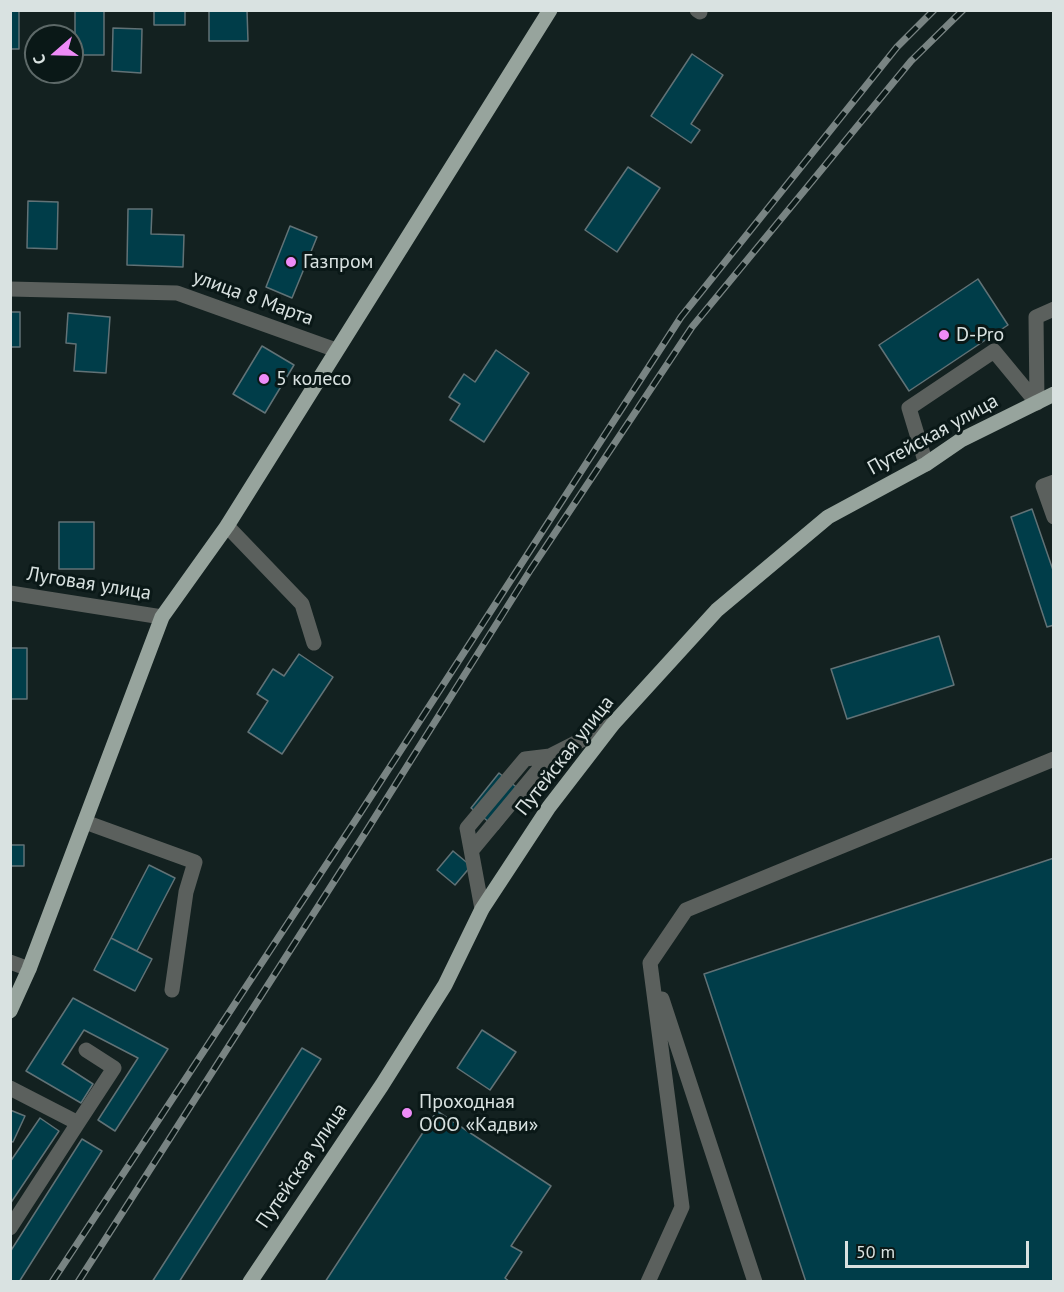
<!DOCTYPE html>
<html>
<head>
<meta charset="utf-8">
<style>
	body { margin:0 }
	#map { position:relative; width:1064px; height:1292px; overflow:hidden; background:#132120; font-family:"PT Sans",sans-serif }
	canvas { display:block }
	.frame { position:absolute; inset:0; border:12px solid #d9e2e1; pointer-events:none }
	.north { position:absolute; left:24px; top:24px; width:60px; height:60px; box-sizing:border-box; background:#0a1817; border:2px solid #5d6968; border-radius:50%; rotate:250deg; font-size:16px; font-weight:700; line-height:24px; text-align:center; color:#d9e2e1 }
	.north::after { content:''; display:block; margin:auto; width:21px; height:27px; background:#ee8bf7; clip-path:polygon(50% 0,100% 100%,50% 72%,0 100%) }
	.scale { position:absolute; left:845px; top:1241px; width:184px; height:27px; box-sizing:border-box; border:3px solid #d9e2e1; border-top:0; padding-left:8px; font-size:18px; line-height:21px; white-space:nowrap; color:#d9e2e1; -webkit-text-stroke:4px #0a1817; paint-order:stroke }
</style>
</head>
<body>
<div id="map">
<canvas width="1064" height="1292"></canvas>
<div class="frame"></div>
<div class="north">С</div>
<div class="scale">50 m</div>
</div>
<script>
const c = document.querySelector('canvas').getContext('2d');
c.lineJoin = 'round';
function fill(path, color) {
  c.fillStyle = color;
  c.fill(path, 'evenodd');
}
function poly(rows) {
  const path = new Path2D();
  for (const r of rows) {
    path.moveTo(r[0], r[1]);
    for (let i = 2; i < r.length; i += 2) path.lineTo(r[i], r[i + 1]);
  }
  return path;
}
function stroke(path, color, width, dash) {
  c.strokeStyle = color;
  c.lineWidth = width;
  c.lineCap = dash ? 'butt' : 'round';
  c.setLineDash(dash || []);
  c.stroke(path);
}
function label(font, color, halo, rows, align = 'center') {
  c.font = font + ' "PT Sans",sans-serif';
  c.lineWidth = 6;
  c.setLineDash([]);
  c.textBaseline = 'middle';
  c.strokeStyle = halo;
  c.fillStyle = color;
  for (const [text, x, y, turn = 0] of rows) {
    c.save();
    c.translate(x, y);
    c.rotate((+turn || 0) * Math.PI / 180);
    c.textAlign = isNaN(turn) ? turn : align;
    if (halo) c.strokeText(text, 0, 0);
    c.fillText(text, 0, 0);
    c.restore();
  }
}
const building = poly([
	[10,10,19,10,19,49,10,49,10,10],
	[75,10,104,10,104,55,75,55,75,10],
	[154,10,185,10,185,25,154,25,154,10],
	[209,10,247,10,248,41,209,41,209,10],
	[113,28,142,29,141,73,112,71,113,28],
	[692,54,723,75,691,124,700,130,691,143,651,116,692,54],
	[628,167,660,188,617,252,585,230,628,167],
	[28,201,58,202,57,249,27,248,28,201],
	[128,209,152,209,151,234,184,235,183,267,127,265,128,209],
	[290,226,317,237,292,298,266,287,290,226],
	[978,279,1008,325,909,391,879,345,978,279],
	[10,312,20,312,20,347,10,347,10,312],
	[68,313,110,317,106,373,74,371,76,344,66,343,68,313],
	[262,346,294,365,265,413,233,394,262,346],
	[496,350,529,373,484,442,450,420,460,404,449,397,464,374,475,382,496,350],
	[1032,509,1054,573,1054,625,1047,627,1011,517,1032,509],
	[59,522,94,522,94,569,59,569,59,522],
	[939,636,954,685,847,719,831,669,939,636],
	[10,648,27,648,27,699,10,699,10,648],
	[299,654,333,677,282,754,248,732,268,701,257,694,273,669,284,676,299,654],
	[499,773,525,794,498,829,471,808,499,773],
	[10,845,24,845,24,866,10,866,10,845],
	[453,851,471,866,455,885,437,870,453,851],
	[1054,858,1054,1282,806,1282,704,974,1054,858],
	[149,865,175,878,137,951,111,938,149,865],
	[111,938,152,959,135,991,94,970,111,938],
	[73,998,168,1049,115,1131,98,1120,138,1058,84,1030,62,1064,93,1084,81,1103,26,1071,73,998],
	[482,1030,516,1052,490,1090,457,1068,482,1030],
	[302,1048,321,1059,179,1282,152,1282,302,1048],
	[10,1110,25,1116,13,1142,10,1141,10,1110],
	[437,1111,551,1186,511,1246,522,1252,505,1278,510,1282,325,1282,437,1111],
	[40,1118,59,1131,10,1204,10,1162,40,1118],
	[82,1139,102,1151,19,1282,10,1282,10,1252,82,1139]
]);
const minor = poly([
	[697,10,700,12],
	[10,289,177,293,336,350],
	[1037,403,1036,317,1054,309],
	[926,464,909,408,994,351,1037,403],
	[1054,482,1043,486,1054,517],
	[227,526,302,604,314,643],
	[10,593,162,617],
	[85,822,195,862,186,892,172,990],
	[472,850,550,756],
	[482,909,467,828,525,759,550,756,613,724],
	[10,962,29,969],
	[662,999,755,1282],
	[10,1088,78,1123,10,1228],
	[78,1123,114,1068,86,1050],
	[648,1282,682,1207,650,963,686,910,1054,759]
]);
const major = poly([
	[10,1011,29,969,162,617,227,526,550,10],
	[250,1282,382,1085,445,985,482,909,549,807,613,724,717,610,828,517,926,464,961,440,1054,394]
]);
const rail = poly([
	[52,1282,355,821,681,317,897,47,934,10],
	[78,1282,367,830,531,569,692,327,911,61,963,10]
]);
const markers = [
	[291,262,6,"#ee8bf7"],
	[944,335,6,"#ee8bf7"],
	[264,379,6,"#ee8bf7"],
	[407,1113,6,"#ee8bf7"]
];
const poiNames = [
	["Газпром",303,262],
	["D-Pro",956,335],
	["5 колесо",276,379],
	["Проходная",419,1102],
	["ООО «Кадви»",419,1125]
];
const streetNames = [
	["улица 8 Марта",253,298,20],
	["Путейская улица",933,435,-29],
	["Луговая улица",89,584,9],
	["Путейская улица",565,756,-52],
	["Путейская улица",302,1166,-56]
];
fill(building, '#003d49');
stroke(building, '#617276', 1.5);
stroke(minor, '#5b605d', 15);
stroke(major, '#97a49d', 15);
stroke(rail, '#798483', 7);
stroke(rail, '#0a1817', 4.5, [14]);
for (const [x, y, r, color] of markers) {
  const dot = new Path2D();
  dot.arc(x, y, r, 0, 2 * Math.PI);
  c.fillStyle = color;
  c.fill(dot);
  stroke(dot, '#0a1817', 2);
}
label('20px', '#d9e2e1', '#0a1817', poiNames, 'left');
label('20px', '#d9e2e1', '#0a1817', streetNames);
</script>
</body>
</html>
